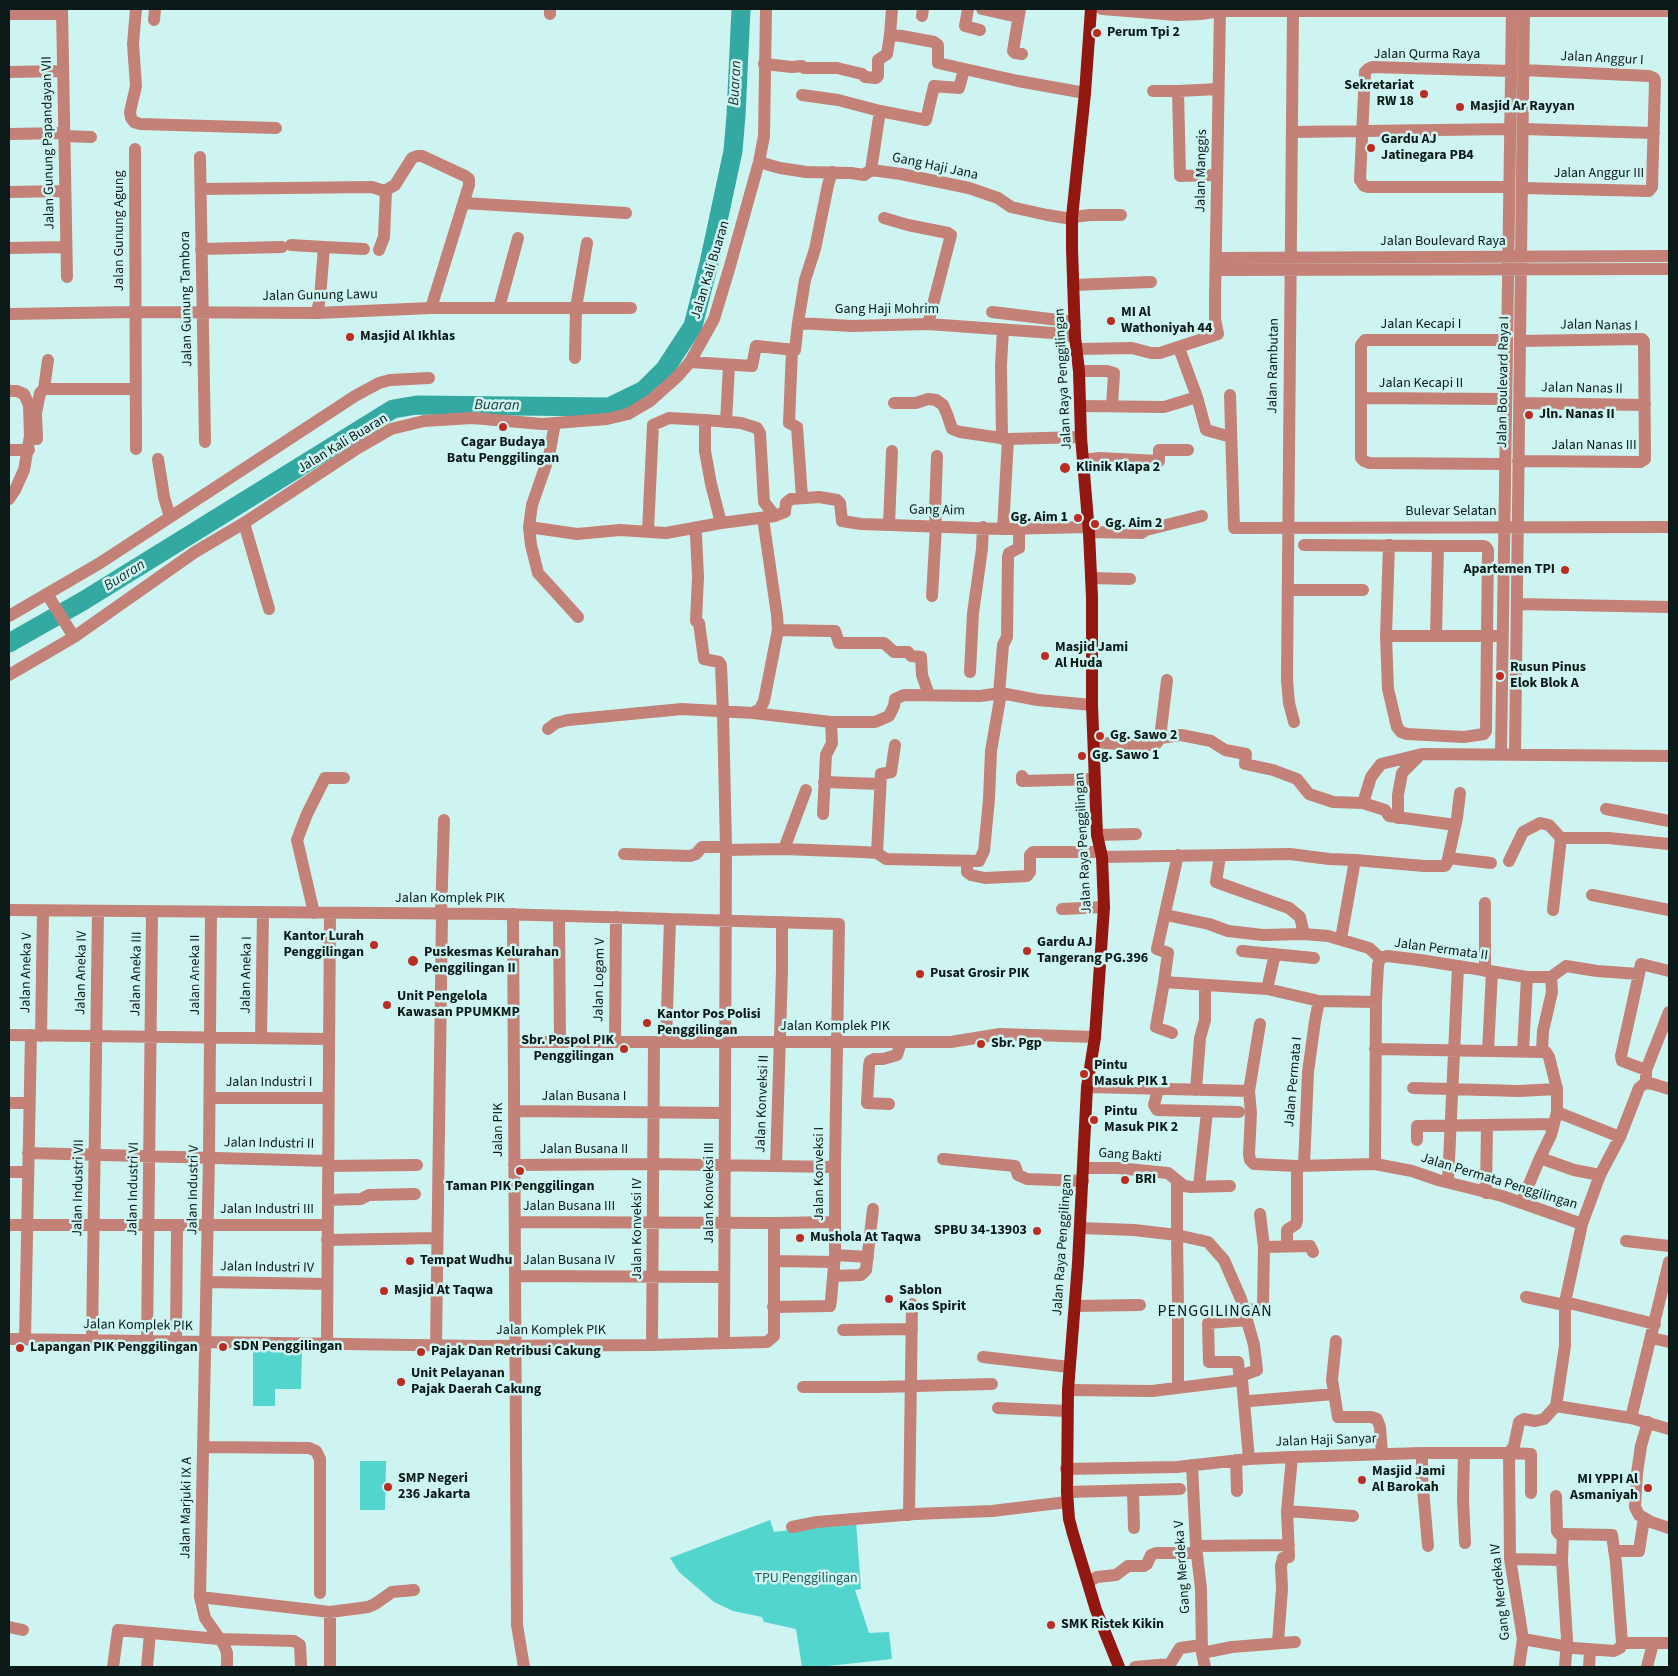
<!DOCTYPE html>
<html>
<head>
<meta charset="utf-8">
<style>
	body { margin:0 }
	#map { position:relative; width:1678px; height:1676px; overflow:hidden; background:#cdf4f0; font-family:"Source Sans 3",sans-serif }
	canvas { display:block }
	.frame { position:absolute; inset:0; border:10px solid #0b1a18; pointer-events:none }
</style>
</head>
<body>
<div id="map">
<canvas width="1678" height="1676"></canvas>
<div class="frame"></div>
</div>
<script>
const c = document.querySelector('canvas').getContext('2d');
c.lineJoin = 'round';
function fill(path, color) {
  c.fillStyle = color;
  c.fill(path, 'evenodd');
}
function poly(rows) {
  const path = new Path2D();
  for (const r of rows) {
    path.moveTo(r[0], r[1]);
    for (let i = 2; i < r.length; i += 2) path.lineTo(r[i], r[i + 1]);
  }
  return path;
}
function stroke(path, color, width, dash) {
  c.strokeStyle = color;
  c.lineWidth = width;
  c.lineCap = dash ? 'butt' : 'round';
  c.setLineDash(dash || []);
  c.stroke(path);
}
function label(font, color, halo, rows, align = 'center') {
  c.font = font + ' "Source Sans 3",sans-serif';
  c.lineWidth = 5;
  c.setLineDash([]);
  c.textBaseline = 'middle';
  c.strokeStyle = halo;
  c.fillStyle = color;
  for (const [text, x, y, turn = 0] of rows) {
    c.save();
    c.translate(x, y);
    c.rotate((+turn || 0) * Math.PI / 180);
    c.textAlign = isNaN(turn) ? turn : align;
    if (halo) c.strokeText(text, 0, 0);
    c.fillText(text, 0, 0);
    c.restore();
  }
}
const green = poly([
	[253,1351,302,1351,301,1389,275,1389,275,1406,253,1406],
	[360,1461,386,1461,385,1510,360,1510],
	[770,1520,774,1532,856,1522,861,1589,855,1590,869,1633,889,1632,892,1659,819,1667,802,1667,796,1629,764,1622,762,1617,733,1611,714,1602,679,1572,670,1558]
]);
const river = poly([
	[9,643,83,601,393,409,417,405,609,407,644,390,665,369,693,326,709,263,733,151,736,115,741,9]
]);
const minor = poly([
	[62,9,67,277],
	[136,9,133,44,136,86,130,112,131,118,134,122,140,124,276,128],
	[892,9,890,35,902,36,934,42,938,45,938,63,1018,81,1085,93],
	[968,9,965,26,980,30],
	[982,9,1018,17],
	[1020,9,1013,51,1015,53,1022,54],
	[1102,9,1177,15,1201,14,1220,11,1669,11],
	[1293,9,1287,680,1289,703,1294,722],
	[9,14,62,14],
	[550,14,550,9],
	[922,16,923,9],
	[154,20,155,9],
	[764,64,792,67,802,66,804,68,837,68,862,74,865,77,876,78,878,76,878,60,887,54,890,35],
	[9,72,63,71],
	[1153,91,1178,91],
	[802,95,838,100,880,111,871,170],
	[880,111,926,120,934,86,959,88,964,70],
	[1523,129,1654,133],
	[1292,132,1510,129],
	[9,134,64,133],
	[64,136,91,137],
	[135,149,136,449],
	[200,157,205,442],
	[759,162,780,168,806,172,851,173,864,175,871,170,901,174,969,188,998,198,1011,207,1047,215,1066,218,1090,215,1121,215],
	[1216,175,1180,176,1178,91,1218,89],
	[1509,187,1368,187,1364,186,1360,180,1365,72,1368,69,1372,67,1511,71],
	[1522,188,1649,191,1652,187,1655,81,1654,78,1649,76,1523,70],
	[201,189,372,187,381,190,386,190,395,185,412,158,417,156,422,156,465,176,469,179,469,185,431,308],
	[9,192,65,191],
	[464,203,626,213],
	[884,218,908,225,948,233,951,235,928,324],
	[291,245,324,247],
	[9,248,66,247],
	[201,249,282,247],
	[379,250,384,237,386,190],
	[1216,258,1669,256],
	[1216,270,1669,269],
	[1073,285,1151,282],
	[499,308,518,238],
	[992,312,1075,322],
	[317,313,320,298,324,247,364,249],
	[9,314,135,312,317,313,431,308,631,308],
	[798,323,805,280,815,249,828,185,832,172],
	[1179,348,1197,397,1206,430,1231,437],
	[1077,349,1132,348,1151,353,1160,353,1218,334,1215,319,1215,298,1220,9],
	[792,350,789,423,797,427,802,497],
	[575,358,576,308,587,243],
	[690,362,752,366,756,346,795,350,798,323,852,326,928,324,1053,333,1075,337],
	[1079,371,1107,371,1114,373,1112,406],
	[44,389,48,360],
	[9,391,17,391,24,394,29,405,30,436,24,470,15,490,9,499],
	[1230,395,1234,528,1669,527],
	[1361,398,1506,399],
	[894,403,916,403,928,399,936,400,943,405,947,414,952,429,960,432,1008,439,1081,437],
	[1519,403,1645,405],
	[1081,406,1164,407,1197,397],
	[705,420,741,423,757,428,760,433,764,502,775,516],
	[726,422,729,366],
	[555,423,549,456,532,505,529,527,531,545,538,573,578,617],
	[37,439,36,413,40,393,44,389,135,389],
	[1002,439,1001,365,1003,330],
	[9,450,29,450],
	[158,459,164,497,170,517],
	[1084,460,1099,458,1159,461,1159,450,1188,450],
	[1518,461,1640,462,1645,459,1644,341,1642,339,1520,341],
	[1505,464,1369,463,1364,461,1361,458,1361,345,1365,340,1507,340],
	[244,523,269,609],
	[889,525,892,451],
	[529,527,577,534,620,530,666,533,721,523,775,516,785,512,786,503,791,499,819,497,837,500,840,503,842,521,861,524,1003,529,1089,527],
	[694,529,696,535,698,577,696,621,699,623,704,659,719,662,721,665,723,713,726,847,724,1343],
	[1003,529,1008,439],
	[648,531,653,425,669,418,705,420,705,451,711,484,721,523],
	[1089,532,1141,533,1146,530,1202,516],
	[1304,545,1438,546,1483,546,1486,547,1488,550,1487,636,1486,731,1484,734,1464,737,1407,734,1401,732,1397,727,1388,689,1386,636,1389,545],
	[1091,578,1130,579],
	[1289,590,1363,590],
	[47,594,74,637],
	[932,596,936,526,935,512,937,456],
	[1517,604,1669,607],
	[9,616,100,563,355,396,379,383,390,380,429,378],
	[778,630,832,631,835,631,839,643,884,643,894,652,908,652,911,656,921,657,922,675,929,695],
	[1386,636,1496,636],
	[1436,636,1438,546],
	[970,672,973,613,982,549,983,527],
	[9,675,74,637,195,552,244,523,358,448,391,429,424,421,472,418,542,424,607,419,628,414,650,401,677,377,690,362,714,319,730,266,759,162,764,136,766,9],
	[999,694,1003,645,1007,637,1008,557,1009,553,1019,548,1019,528],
	[753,713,760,709,764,701,778,630,777,615,763,518],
	[548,729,556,723,568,720,682,709,753,713,831,722,875,722,889,716,894,706,895,699,904,695,980,696,1001,693,1038,700,1092,705],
	[1160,738,1181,735,1211,741,1225,750,1246,754,1245,764,1273,770,1297,779,1309,794,1333,802,1363,803,1385,810,1389,816,1455,825],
	[1094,742,1130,745,1151,745,1157,743,1160,738,1167,680],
	[1501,755,1512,9],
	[1515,755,1524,9],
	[1022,776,1022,781,1095,779],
	[824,782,880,784],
	[1363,803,1371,777,1381,764,1422,754,1669,756],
	[1606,809,1669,821],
	[823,814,826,755,832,743,831,722],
	[1398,818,1398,795,1402,773,1418,757],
	[1097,835,1136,834],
	[1561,838,1608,838,1669,844],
	[784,849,806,790],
	[726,850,784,849,862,852,877,853,886,859,979,861,984,851,989,799,991,751,1001,693],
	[877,853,881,774,891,772,895,745],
	[624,854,690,856,696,854,702,847,726,847],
	[1178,855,1157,949,1168,953,1164,982,1267,989,1319,1001,1376,1002],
	[1220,856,1216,882,1289,908,1300,917,1304,934],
	[1102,857,1290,854,1329,859,1355,860],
	[1448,858,1491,863],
	[967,861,967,872,971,875,985,878,1027,876,1030,872,1030,855,1033,852,1101,852],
	[1509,861,1523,832,1540,823,1549,825,1561,838,1553,910],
	[1592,895,1669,910],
	[1062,909,1104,907],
	[9,910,501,914,839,924,835,1167,835,1255,831,1300,830,1306,773,1307],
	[211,912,209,1158,200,1597,205,1618,224,1645,227,1653,227,1667],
	[314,913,297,840,307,814,325,778,344,778],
	[441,914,444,820],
	[513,914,517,1625,524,1667],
	[1166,915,1209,924,1228,931,1263,935,1304,934,1328,936,1369,948,1380,958],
	[559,916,560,1042],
	[1341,939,1355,860,1424,866,1445,866,1447,863,1457,818,1460,793],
	[1242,951,1314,958],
	[1380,958,1387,956,1420,960,1527,977,1551,977,1566,966,1597,971,1639,974],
	[1485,971,1485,903],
	[1164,982,1156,1027,1172,1033],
	[1267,989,1275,954],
	[1260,1024,1249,1091,1251,1113,1249,1154,1250,1160,1254,1164,1297,1166,1375,1164,1412,1171,1438,1180,1502,1196,1582,1224],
	[9,1035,329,1039],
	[41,1036,43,911],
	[261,1038,263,913],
	[514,1042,951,1042,1000,1034,1095,1037],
	[615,1042,616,917],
	[666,1042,670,919],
	[1375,1049,1546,1052,1549,1057,1557,1089,1557,1112,1551,1135,1540,1158,1521,1203],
	[1488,1051,1492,972],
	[1542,1051,1543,1031,1552,992,1551,977],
	[1523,1052,1527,977],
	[1646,1070,1622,1061,1621,1056,1639,974,1641,964,1669,971],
	[1646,1079,1646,1070,1669,1012],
	[1645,1083,1653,1084,1669,1089],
	[1087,1087,1249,1091],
	[1413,1088,1519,1091,1557,1089],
	[1158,1089,1154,1105,1157,1110,1239,1112],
	[1196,1090,1200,1038,1205,1020,1205,985],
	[210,1098,328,1098],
	[9,1103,29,1103],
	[889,1104,867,1103,869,1066,870,1061,874,1059,883,1059,897,1055,901,1042],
	[514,1111,725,1113],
	[1557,1112,1620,1137],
	[1417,1140,1417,1126,1554,1124],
	[28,1153,328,1161],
	[1540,1158,1574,1170,1600,1175],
	[943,1159,1015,1166,1018,1175,1027,1179,1083,1181],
	[1375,1164,1376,1002,1378,965,1380,958],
	[514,1165,653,1164,835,1167],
	[328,1166,417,1165],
	[776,1166,782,970,782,922],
	[1304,1166,1308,1072,1315,1021,1319,1001],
	[1083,1168,1117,1168,1168,1173,1184,1186,1191,1187,1230,1186],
	[9,1172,28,1172],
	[1177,1180,1177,1235,1208,1242,1224,1260,1241,1299,1254,1345,1257,1370,1246,1374,1242,1376,1242,1380,1249,1459],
	[1448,1182,1458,967],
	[1199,1186,1207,1112],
	[1486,1193,1487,1125],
	[328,1200,361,1199,369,1195,415,1194],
	[1260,1214,1264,1247],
	[515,1222,774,1223,835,1222],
	[9,1225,327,1225],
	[1080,1228,1134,1230,1177,1235,1178,1305,1178,1387],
	[327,1240,437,1238],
	[1626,1241,1669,1246],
	[1287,1246,1287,1230,1296,1224,1297,1220,1297,1166],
	[835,1255,868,1257],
	[774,1261,834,1262],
	[515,1276,724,1277],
	[833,1276,861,1275,866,1270,873,1209],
	[207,1282,327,1284],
	[1526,1297,1565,1305],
	[1565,1302,1655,1324],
	[1075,1306,1140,1305],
	[1244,1310,1260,1309,1263,1307,1264,1247,1310,1246,1313,1252],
	[843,1330,912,1329],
	[1652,1338,1669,1342],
	[9,1339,479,1346,652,1345,767,1342,774,1336,774,1223],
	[25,1339,31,1035],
	[92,1340,98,911],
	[147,1341,152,912],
	[176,1341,177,1225],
	[1336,1341,1332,1380,1338,1417,1371,1417,1377,1419,1380,1427,1382,1454],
	[327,1344,330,913],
	[436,1345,442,914],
	[652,1345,654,1042],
	[983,1357,1069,1367],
	[1240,1381,1238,1362,1209,1362,1208,1323,1247,1320],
	[803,1387,877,1387,992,1384],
	[1068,1390,1152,1391,1242,1380],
	[1244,1403,1250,1401,1334,1394],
	[1556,1406,1565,1346,1565,1302,1582,1224,1600,1175,1620,1137,1639,1088,1645,1083],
	[1556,1406,1631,1418,1669,1429],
	[998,1408,1067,1411],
	[1631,1418,1669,1262],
	[1648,1422,1641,1446,1637,1473,1635,1507,1639,1515,1651,1522,1669,1528],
	[203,1447,309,1448,316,1451,320,1459,320,1593],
	[1422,1453,1422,1477,1428,1546],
	[1464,1453,1463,1499,1465,1543],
	[1236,1460,1237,1491],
	[1192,1465,1196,1546,1201,1589,1202,1653,1205,1667],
	[1066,1469,1177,1467,1249,1459,1292,1457,1422,1453,1509,1453,1514,1446,1519,1422,1524,1419,1535,1421,1544,1419,1556,1406],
	[1133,1491,1134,1528],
	[1067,1492,1180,1489],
	[1556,1496,1557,1531,1559,1534,1563,1534],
	[1287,1511,1353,1516],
	[909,1515,912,1304],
	[792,1527,817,1522,915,1514,992,1511,1067,1502],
	[1196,1546,1289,1545],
	[1614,1551,1639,1551,1644,1518],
	[1510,1559,1562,1560],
	[1088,1582,1097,1577,1116,1575,1128,1566,1144,1566,1147,1564,1151,1555,1156,1553,1197,1553],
	[200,1597,330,1612,368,1607,375,1604,392,1592,414,1590],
	[9,1627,23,1630],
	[1523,1639,1574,1648,1614,1651,1620,1648,1622,1643,1669,1643],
	[1278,1642,1282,1589,1281,1566,1283,1558,1289,1557,1287,1511,1292,1457],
	[1202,1653,1232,1647,1295,1642],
	[113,1667,118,1630,219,1639,294,1641,300,1645,301,1665],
	[147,1667,150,1633],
	[330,1667,330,1612],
	[1135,1667,1170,1664,1180,1648,1202,1645],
	[1519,1667,1523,1639,1510,1559,1509,1453,1531,1454,1531,1493],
	[1565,1667,1567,1640,1562,1560,1563,1534,1612,1535,1616,1563,1622,1643],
	[1589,1667,1590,1650],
	[1647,1667,1653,1643]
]);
const major = poly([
	[1091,9,1085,93,1072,217,1072,249,1075,337,1079,371,1081,437,1089,533,1092,597,1092,705,1097,835,1102,857,1104,907,1095,1037,1087,1087,1078,1263,1068,1390,1067,1492,1069,1519,1073,1534,1096,1610,1119,1667]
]);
const markers = [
	[1097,33,5,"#bb2d23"],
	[1424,94,5,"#bb2d23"],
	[1460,107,5,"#bb2d23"],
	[1371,148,5,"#bb2d23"],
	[1111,321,5,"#bb2d23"],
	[350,337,5,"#bb2d23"],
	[1529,415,5,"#bb2d23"],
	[503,427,5,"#bb2d23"],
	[1065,468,6,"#bb2d23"],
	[1078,518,5,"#bb2d23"],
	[1095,524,5,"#bb2d23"],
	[1565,570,5,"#bb2d23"],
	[1045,656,5,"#bb2d23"],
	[1500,676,5,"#bb2d23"],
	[1100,736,5,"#bb2d23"],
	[1082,756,5,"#bb2d23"],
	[374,945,5,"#bb2d23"],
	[1027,951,5,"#bb2d23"],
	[413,961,6,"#bb2d23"],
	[920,974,5,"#bb2d23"],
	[387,1005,5,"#bb2d23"],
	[647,1023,5,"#bb2d23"],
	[981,1044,5,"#bb2d23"],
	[624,1049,5,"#bb2d23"],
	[1084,1074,5,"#bb2d23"],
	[1094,1120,5,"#bb2d23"],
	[520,1171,5,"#bb2d23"],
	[1125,1180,5,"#bb2d23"],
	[1037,1231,5,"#bb2d23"],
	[800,1238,5,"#bb2d23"],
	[410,1261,5,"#bb2d23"],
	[384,1291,5,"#bb2d23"],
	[889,1299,5,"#bb2d23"],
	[223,1347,5,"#bb2d23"],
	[20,1348,5,"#bb2d23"],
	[421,1352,5,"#bb2d23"],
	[401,1382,5,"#bb2d23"],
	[1362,1480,5,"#bb2d23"],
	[388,1487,5,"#bb2d23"],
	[1648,1488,5,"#bb2d23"],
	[1051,1625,5,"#bb2d23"]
];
const poiNames = [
	["Perum Tpi 2",1107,33],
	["Sekretariat",1414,86,"right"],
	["RW 18",1414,102,"right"],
	["Masjid Ar Rayyan",1470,107],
	["Gardu AJ",1381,140],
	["Jatinegara PB4",1381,156],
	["MI Al",1121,313],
	["Wathoniyah 44",1121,329],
	["Masjid Al Ikhlas",360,337],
	["Jln. Nanas II",1539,415],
	["Cagar Budaya",503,443,"center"],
	["Batu Penggilingan",503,459,"center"],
	["Klinik Klapa 2",1076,468],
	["Gg. Aim 1",1068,518,"right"],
	["Gg. Aim 2",1105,524],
	["Apartemen TPI",1555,570,"right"],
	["Masjid Jami",1055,648],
	["Al Huda",1055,664],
	["Rusun Pinus",1510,668],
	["Elok Blok A",1510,684],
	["Gg. Sawo 2",1110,736],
	["Gg. Sawo 1",1092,756],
	["Kantor Lurah",364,937,"right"],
	["Penggilingan",364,953,"right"],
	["Gardu AJ",1037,943],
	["Tangerang PG.396",1037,959],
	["Puskesmas Kelurahan",424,953],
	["Penggilingan II",424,969],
	["Pusat Grosir PIK",930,974],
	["Unit Pengelola",397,997],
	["Kawasan PPUMKMP",397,1013],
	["Kantor Pos Polisi",657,1015],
	["Penggilingan",657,1031],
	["Sbr. Pospol PIK",614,1041,"right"],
	["Penggilingan",614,1057,"right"],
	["Sbr. Pgp",991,1044],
	["Pintu",1094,1066],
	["Masuk PIK 1",1094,1082],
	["Pintu",1104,1112],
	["Masuk PIK 2",1104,1128],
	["BRI",1135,1180],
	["Taman PIK Penggilingan",520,1187,"center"],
	["SPBU 34-13903",1027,1231,"right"],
	["Mushola At Taqwa",810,1238],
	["Tempat Wudhu",420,1261],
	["Masjid At Taqwa",394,1291],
	["Sablon",899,1291],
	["Kaos Spirit",899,1307],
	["SDN Penggilingan",233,1347],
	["Lapangan PIK Penggilingan",30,1348],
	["Pajak Dan Retribusi Cakung",431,1352],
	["Unit Pelayanan",411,1374],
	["Pajak Daerah Cakung",411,1390],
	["Masjid Jami",1372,1472],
	["Al Barokah",1372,1488],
	["SMP Negeri",398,1479],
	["236 Jakarta",398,1495],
	["MI YPPI Al",1638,1480,"right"],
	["Asmaniyah",1638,1496,"right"],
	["SMK Ristek Kikin",1061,1625]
];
const streetNames = [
	["Jalan Qurma Raya",1427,55],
	["Jalan Anggur I",1602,59,3],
	["Jalan Gunung Papandayan VII",49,143,-91],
	["Gang Haji Jana",935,167,12],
	["Jalan Manggis",1202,171,-89],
	["Jalan Anggur III",1599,174],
	["Jalan Gunung Agung",120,231,-90],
	["Jalan Boulevard Raya",1443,242],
	["Jalan Kali Buaran",711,270,-73],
	["Jalan Gunung Lawu",320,296,-1],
	["Jalan Gunung Tambora",187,299,-91],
	["Gang Haji Mohrim",887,310],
	["Jalan Kecapi I",1421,325],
	["Jalan Nanas I",1599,326,1],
	["Jalan Rambutan",1274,366,-89],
	["Jalan Raya Penggilingan",1064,379,-93],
	["Jalan Boulevard Raya I",1504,382,-89],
	["Jalan Kecapi II",1421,384],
	["Jalan Nanas II",1582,389,1],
	["Jalan Kali Buaran",343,444,-31],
	["Jalan Nanas III",1594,446],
	["Gang Aim",937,511,1],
	["Bulevar Selatan",1451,512],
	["Jalan Raya Penggilingan",1084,843,-93],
	["Jalan Komplek PIK",450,899],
	["Jalan Permata II",1441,950,8],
	["Jalan Aneka V",27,973,-89],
	["Jalan Aneka IV",82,973,-89],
	["Jalan Aneka III",137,974,-89],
	["Jalan Aneka II",196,975,-90],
	["Jalan Aneka I",247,975,-89],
	["Jalan Logam V",600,980,-89],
	["Jalan Komplek PIK",835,1027],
	["Jalan Permata I",1294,1082,-85],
	["Jalan Industri I",269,1083],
	["Jalan Busana I",584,1097],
	["Jalan Konveksi II",763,1104,-88],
	["Jalan PIK",499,1130,-90],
	["Jalan Industri II",269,1144,1],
	["Jalan Busana II",584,1150],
	["Gang Bakti",1130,1156,4],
	["Jalan Konveksi I",820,1174,-90],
	["Jalan Permata Penggilingan",1499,1182,17],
	["Jalan Industri VII",79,1188,-89],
	["Jalan Industri VI",134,1189,-89],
	["Jalan Industri V",194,1190,-89],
	["Jalan Konveksi III",710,1193,-90],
	["Jalan Busana III",569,1207],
	["Jalan Industri III",267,1210],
	["Jalan Konveksi IV",638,1229,-90],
	["Jalan Raya Penggilingan",1063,1245,-86],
	["Jalan Busana IV",569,1261],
	["Jalan Industri IV",267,1268,1],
	["Jalan Komplek PIK",138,1326,1],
	["Jalan Komplek PIK",551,1331],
	["Jalan Haji Sanyar",1326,1441,-2],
	["Jalan Marjuki IX A",187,1508,-89],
	["Gang Merdeka V",1183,1567,-94],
	["Gang Merdeka IV",1501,1592,-96]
];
const parkNames = [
	["TPU Penggilingan",806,1579]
];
const waterNames = [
	["Buaran",736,83,-87],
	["Buaran",497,406,1],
	["Buaran",125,576,-32]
];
const quarterNames = [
	["PENGGILINGAN",1215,1312]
];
fill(green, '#52d5cc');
stroke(river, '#34a9a1', 19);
stroke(minor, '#c38177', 12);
stroke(major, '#931711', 12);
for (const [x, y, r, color] of markers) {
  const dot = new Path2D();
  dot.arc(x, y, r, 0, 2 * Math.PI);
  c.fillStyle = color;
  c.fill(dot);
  stroke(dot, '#cdf4f0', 2);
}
label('bold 14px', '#0b1a18', '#cdf4f0', poiNames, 'left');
label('14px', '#0b1a18', '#cdf4f0', streetNames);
label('14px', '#215f5b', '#cdf4f0', parkNames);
label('italic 15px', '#193230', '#cdf4f0', waterNames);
c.letterSpacing = '1px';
label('16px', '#0b1a18', '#cdf4f0', quarterNames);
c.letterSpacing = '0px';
</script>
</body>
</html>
